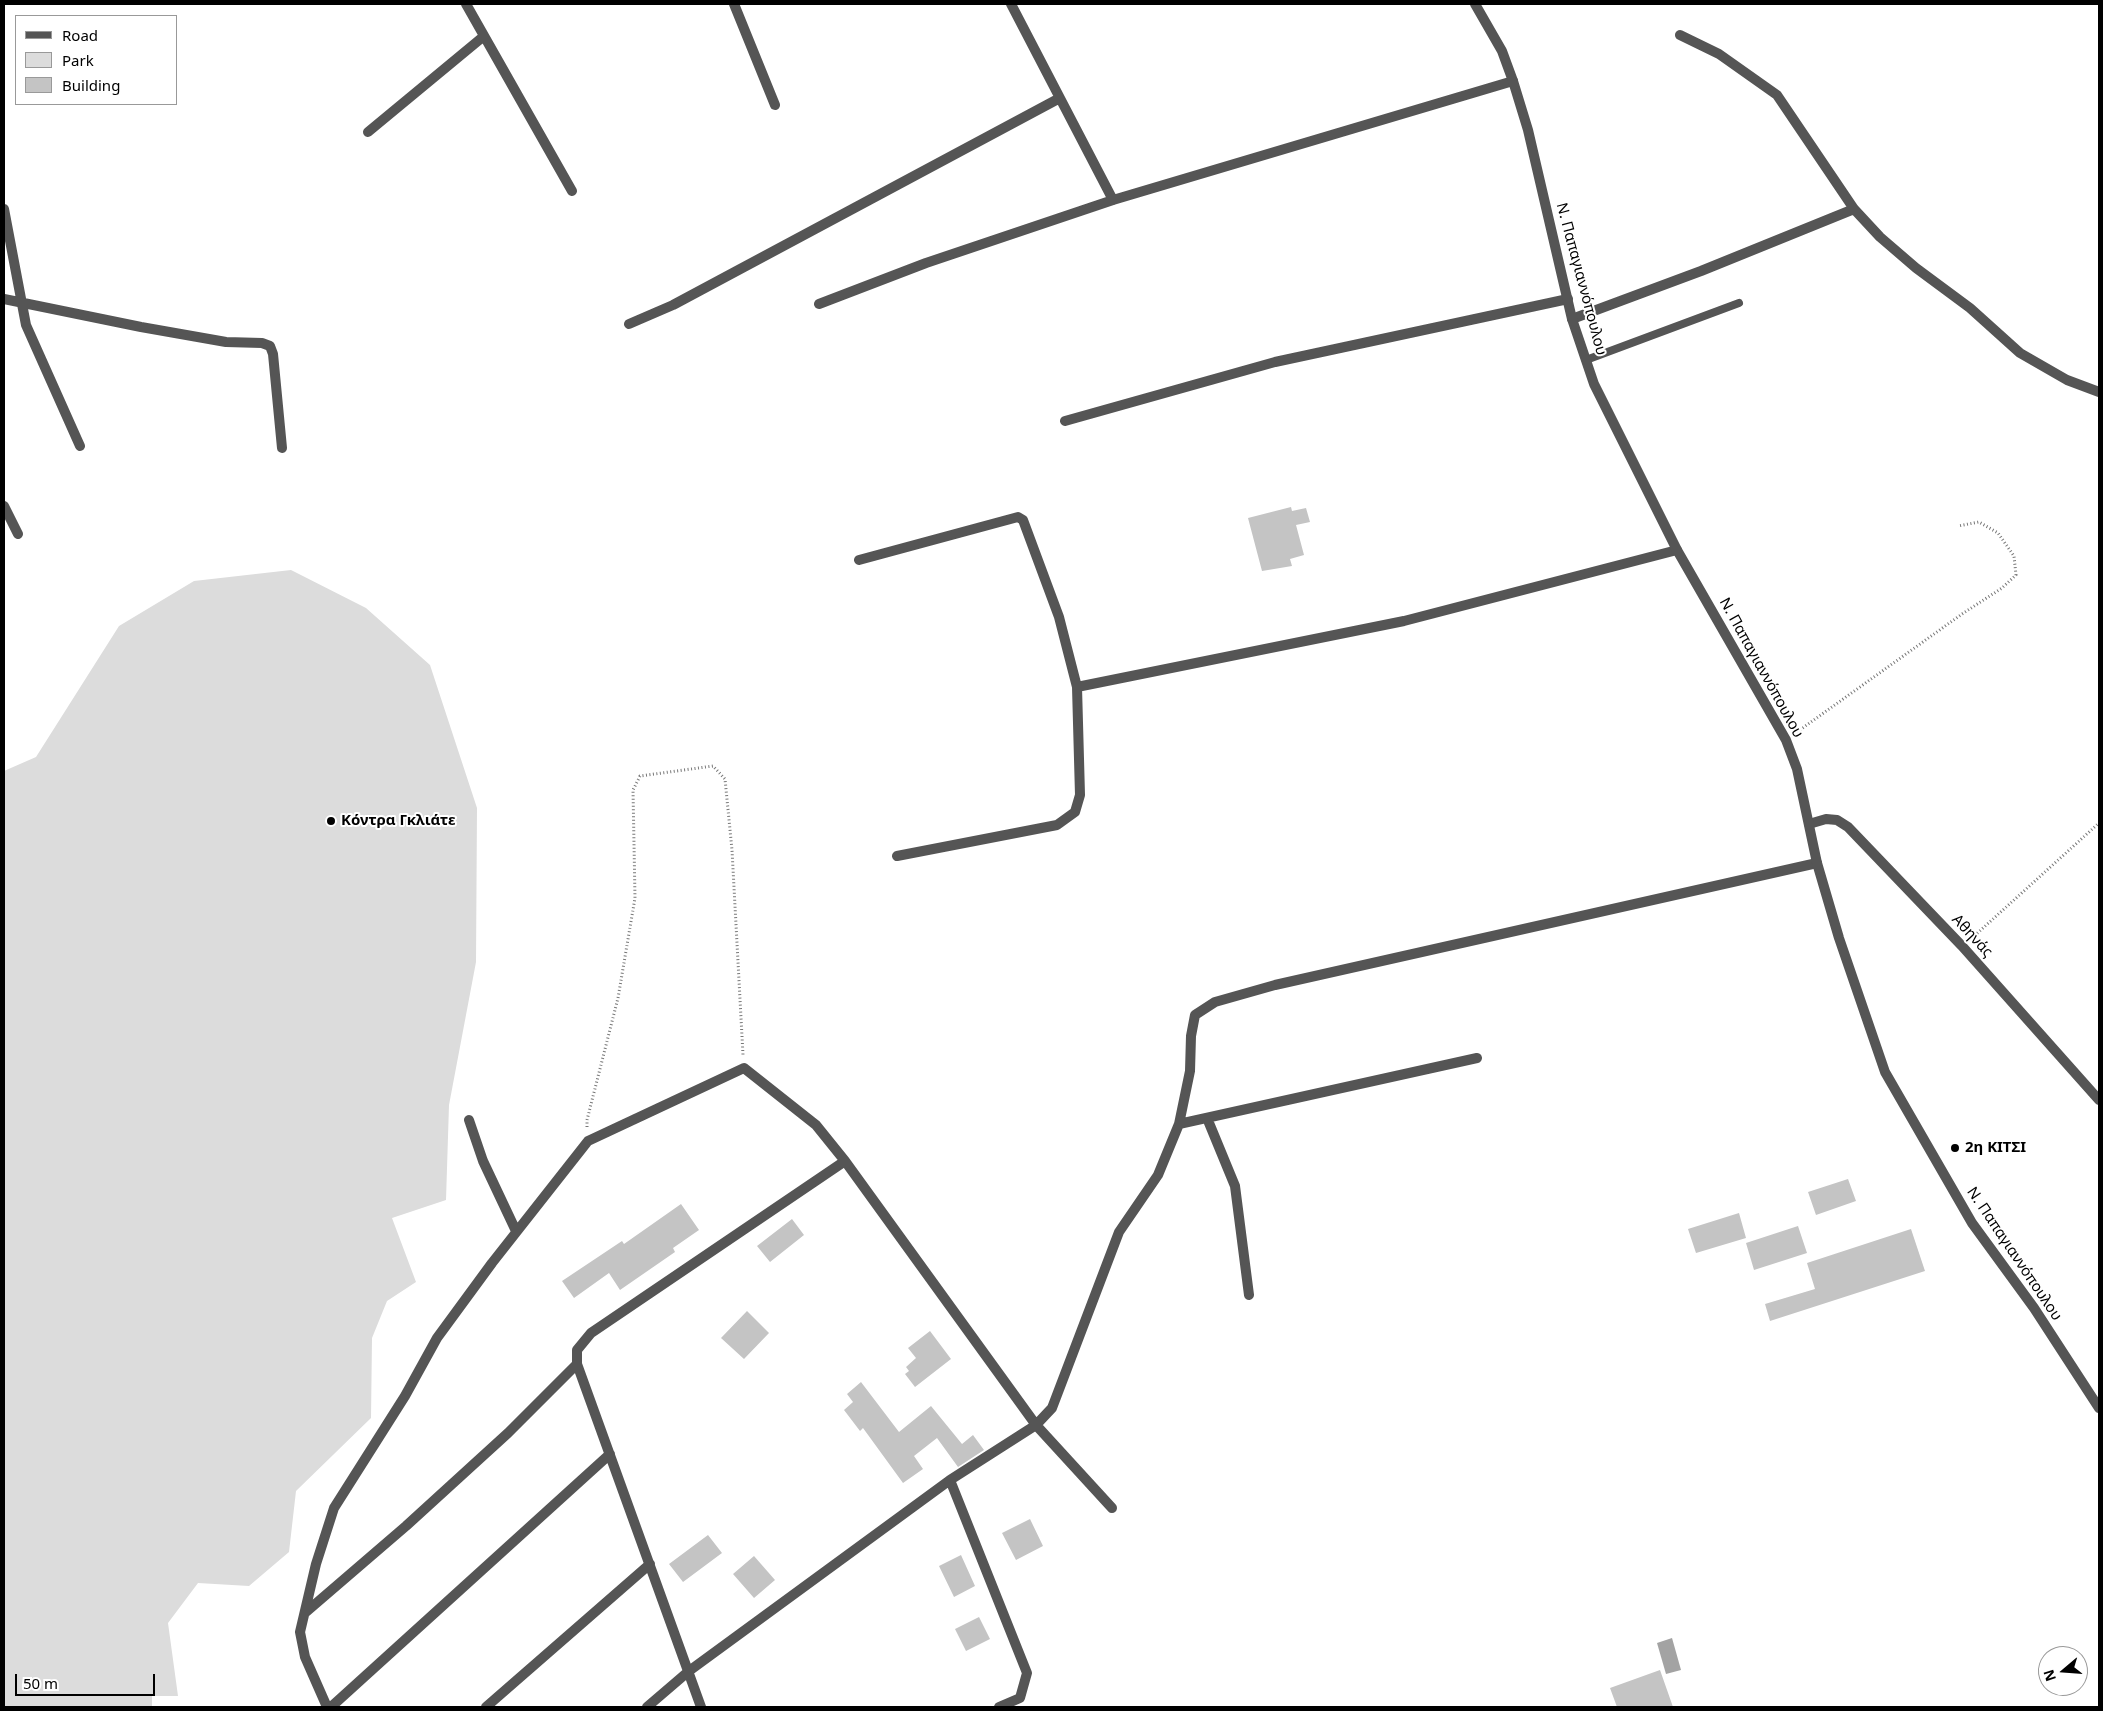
<!DOCTYPE html>
<html>
<head>
<meta charset="utf-8">
<style>
	body { margin:0 }
	#map { position:relative; width:2103px; height:1711px; overflow:hidden; background:#fff; font-family:"Noto Sans",sans-serif }
	canvas { display:block }
	.frame { position:absolute; inset:0; border:5px solid #000; pointer-events:none }
	.legend { position:absolute; left:15px; top:15px; width:162px; height:90px; box-sizing:border-box; background:#fff; border:1px solid #999; margin:0; padding:6px 9px; list-style:none; font-size:15px; color:#000 }
	.legend li { display:flex; align-items:center; gap:10px; height:25px }
	.legend b { width:25px; border:1px solid #999 }
	.north { position:absolute; left:2038px; top:1646px; width:50px; height:50px; box-sizing:border-box; background:#fff; border:1px solid #999; border-radius:50%; rotate:252deg; font-size:14px; font-weight:700; line-height:20px; text-align:center; color:#000 }
	.north::after { content:''; display:block; margin:auto; width:18px; height:22px; background:#000; clip-path:polygon(50% 0,100% 100%,50% 72%,0 100%) }
	.scale { position:absolute; left:15px; top:1674px; width:140px; height:22px; box-sizing:border-box; border:2px solid #000; border-top:0; padding-left:6px; font-size:15px; line-height:18px; white-space:nowrap; color:#000; -webkit-text-stroke:4px #fff; paint-order:stroke }
</style>
</head>
<body>
<div id="map">
<canvas width="2103" height="1711"></canvas>
<div class="frame"></div>
<ul class="legend">
<li><b style="height:6px;background:#555"></b>Road</li>
<li><b style="height:14px;background:#dcdcdc"></b>Park</li>
<li><b style="height:14px;background:#c4c4c4"></b>Building</li>
</ul>
<div class="north">N</div>
<div class="scale">50 m</div>
</div>
<script>
const c = document.querySelector('canvas').getContext('2d');
c.lineJoin = 'round';
function fill(path, color) {
  c.fillStyle = color;
  c.fill(path, 'evenodd');
}
function poly(rows) {
  const path = new Path2D();
  for (const r of rows) {
    path.moveTo(r[0], r[1]);
    for (let i = 2; i < r.length; i += 2) path.lineTo(r[i], r[i + 1]);
  }
  return path;
}
function stroke(path, color, width, dash) {
  c.strokeStyle = color;
  c.lineWidth = width;
  c.lineCap = dash ? 'butt' : 'round';
  c.setLineDash(dash || []);
  c.stroke(path);
}
function label(font, color, halo, rows, align = 'center') {
  c.font = font + ' "Noto Sans",sans-serif';
  c.lineWidth = 4;
  c.setLineDash([]);
  c.textBaseline = 'middle';
  c.strokeStyle = halo;
  c.fillStyle = color;
  for (const [text, x, y, turn = 0] of rows) {
    c.save();
    c.translate(x, y);
    c.rotate((+turn || 0) * Math.PI / 180);
    c.textAlign = isNaN(turn) ? turn : align;
    if (halo) c.strokeText(text, 0, 0);
    c.fillText(text, 0, 0);
    c.restore();
  }
}
const green = poly([
	[291,570,366,608,430,665,477,808,476,962,449,1105,446,1200,392,1218,416,1282,387,1301,372,1338,371,1418,296,1491,289,1552,249,1586,198,1583,168,1623,178,1696,152,1696,152,1707,4,1707,4,771,36,757,119,626,194,581]
]);
const water = poly([
	[1672,1638,1681,1670,1666,1674,1657,1643]
]);
const building = poly([
	[1291,507,1292,511,1306,508,1310,522,1296,525,1304,555,1290,559,1292,566,1262,571,1248,518],
	[1848,1179,1856,1201,1816,1215,1808,1192],
	[681,1204,699,1230,673,1248,675,1252,620,1290,609,1273,574,1298,562,1281,622,1241,624,1244],
	[1739,1213,1746,1238,1696,1253,1688,1229],
	[792,1219,804,1235,770,1262,757,1246],
	[1798,1226,1807,1253,1754,1270,1746,1243],
	[1911,1229,1925,1271,1770,1321,1765,1304,1815,1289,1807,1263],
	[747,1311,769,1333,744,1359,721,1338],
	[930,1331,951,1359,915,1387,905,1374,909,1371,906,1367,916,1358,908,1348],
	[861,1382,899,1432,931,1406,962,1444,973,1435,984,1450,958,1467,937,1438,914,1456,923,1469,903,1483,863,1428,860,1431,844,1410,853,1402,847,1394],
	[1030,1519,1043,1546,1016,1560,1002,1533],
	[708,1535,722,1553,683,1582,669,1564],
	[961,1555,975,1586,954,1597,939,1566],
	[754,1556,775,1580,754,1598,733,1574],
	[979,1617,990,1639,966,1651,955,1629],
	[1660,1670,1673,1707,1617,1707,1610,1688]
]);
const path = poly([
	[1797,732,1962,614,2002,588,2016,575,2014,556,1998,533,1979,522,1958,526],
	[1972,938,2099,823],
	[587,1127,587,1120,618,998,635,898,633,790,640,776,713,766,725,779,732,850,743,1055]
]);
const service = poly([
	[1586,360,1739,303]
]);
const minor = poly([
	[466,4,572,191],
	[734,4,775,105],
	[1011,4,1113,200],
	[1680,35,1719,54,1777,95,1854,209,1880,237,1916,268,1970,308,2020,353,2067,380,2099,392],
	[368,132,484,36],
	[4,209,26,325,80,446],
	[4,299,141,327,226,342,262,343,270,346,273,354,282,448],
	[819,304,926,263,1113,200,1513,81],
	[1572,319,1701,271,1854,209],
	[629,324,673,305,1058,99],
	[1065,421,1275,362,1568,299],
	[4,506,18,534],
	[859,560,1018,517,1023,520,1059,617,1077,687,1080,795,1075,812,1057,825,897,856],
	[1077,687,1404,621,1677,550],
	[1809,824,1826,819,1837,820,1848,827,1962,946,2099,1100],
	[1207,1118,1235,1186,1249,1295],
	[469,1120,483,1161,516,1231],
	[1179,1124,1477,1058],
	[950,1480,1027,1673,1020,1698,999,1707],
	[306,1612,406,1526,508,1433,577,1364],
	[327,1707,305,1657,300,1632,316,1564,334,1508,405,1396,437,1338,492,1263,588,1141,744,1068,816,1125,845,1161,1036,1425,1112,1508],
	[331,1707,610,1454],
	[486,1707,650,1564],
	[647,1707,689,1671,950,1480,1036,1425,1052,1408,1119,1232,1158,1175,1179,1124,1190,1071,1191,1036,1195,1015,1215,1002,1275,985,1817,863],
	[701,1707,577,1364,577,1350,591,1333,845,1161]
]);
const tertiary = poly([
	[1475,4,1502,51,1513,81,1528,130,1572,319,1594,384,1677,550,1786,740,1797,769,1817,863,1839,938,1885,1072,1972,1223,2034,1308,2099,1408]
]);
const markers = [
	[331,821,5,"#000"],
	[1955,1148,5,"#000"]
];
const streetNames = [
	["Ν. Παπαγιαννόπουλου",1581,279,75],
	["Ν. Παπαγιαννόπουλου",1761,668,61],
	["Αθηνάς",1972,936,47],
	["Ν. Παπαγιαννόπουλου",2014,1254,56]
];
const poiNames = [
	["Κόντρα Γκλιάτε",341,821],
	["2η ΚΙΤΣΙ",1965,1148]
];
fill(green, '#dcdcdc');
fill(water, '#a3a3a3');
fill(building, '#c4c4c4');
stroke(path, '#777', 3, [1, 2.5]);
stroke(service, '#555', 8);
stroke(minor, '#555', 10);
stroke(tertiary, '#555', 10);
for (const [x, y, r, color] of markers) {
  const dot = new Path2D();
  dot.arc(x, y, r, 0, 2 * Math.PI);
  c.fillStyle = color;
  c.fill(dot);
  stroke(dot, '#fff', 2);
}
label('15px', '#000', '#fff', streetNames);
label('bold 15px', '#000', '#fff', poiNames, 'left');
</script>
</body>
</html>
